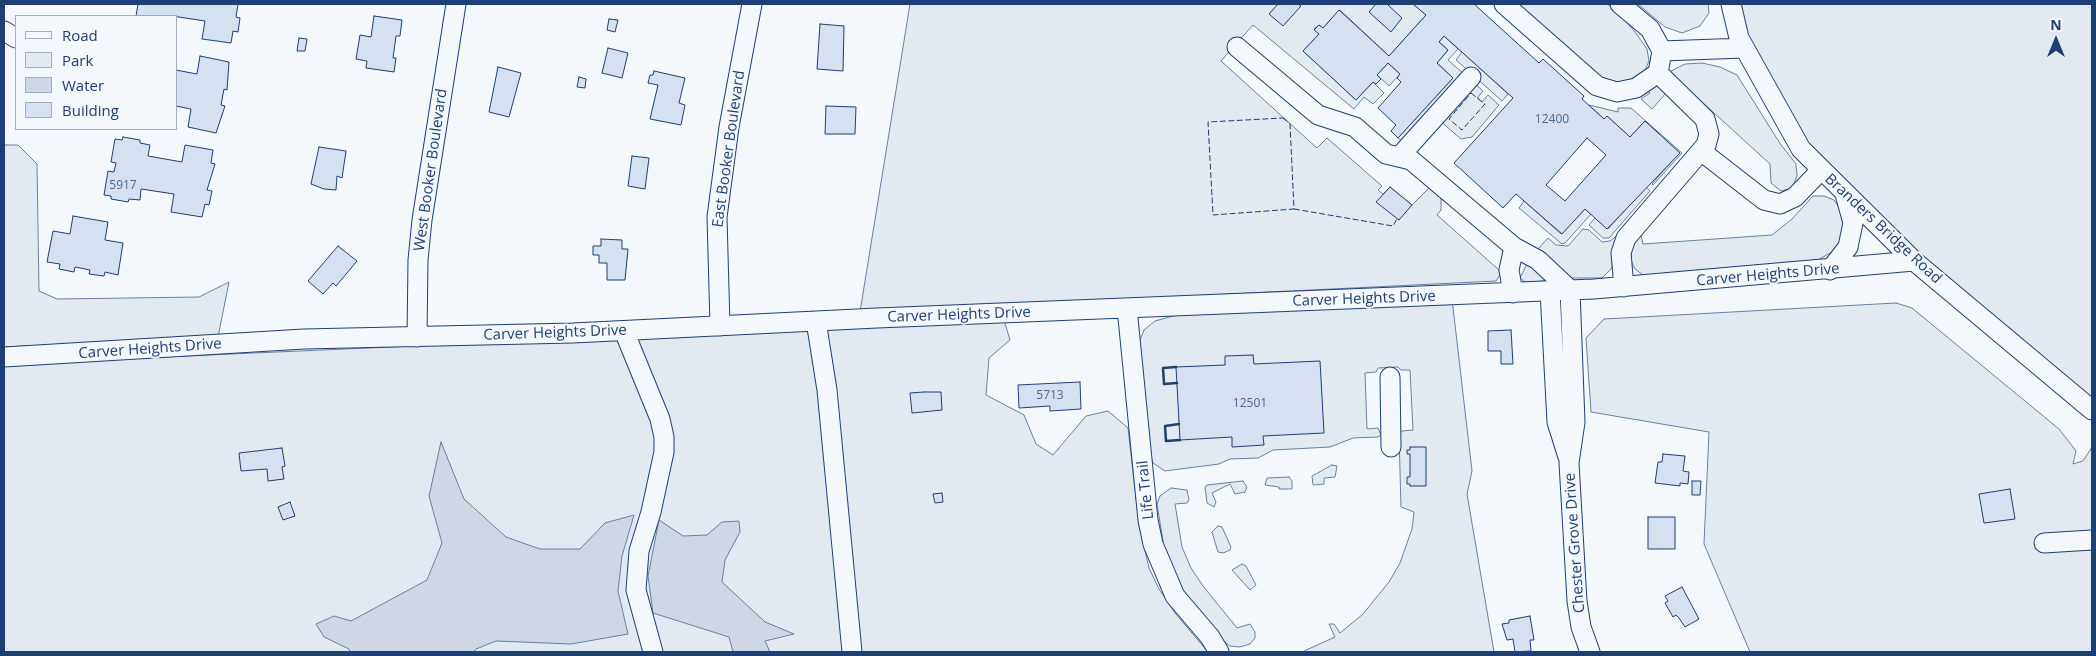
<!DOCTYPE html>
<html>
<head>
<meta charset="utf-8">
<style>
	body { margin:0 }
	#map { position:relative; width:2096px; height:656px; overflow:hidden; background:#f4f7fb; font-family:"Open Sans",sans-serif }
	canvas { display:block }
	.frame { position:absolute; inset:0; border:5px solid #1d3f73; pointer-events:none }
	.legend { position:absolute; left:15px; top:15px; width:162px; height:115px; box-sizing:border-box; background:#f4f7fb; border:1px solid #9eadc5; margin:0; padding:6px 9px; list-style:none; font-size:15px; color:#1d3f73 }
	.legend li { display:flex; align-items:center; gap:10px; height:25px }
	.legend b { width:25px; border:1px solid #9eadc5 }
	.north { position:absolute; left:2031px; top:15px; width:50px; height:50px; -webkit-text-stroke:4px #f4f7fb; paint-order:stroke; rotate:0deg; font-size:14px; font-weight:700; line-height:20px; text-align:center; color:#1d3f73 }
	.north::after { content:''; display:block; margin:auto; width:18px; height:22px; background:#1d3f73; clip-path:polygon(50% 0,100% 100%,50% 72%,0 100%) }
</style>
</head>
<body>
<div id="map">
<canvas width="2096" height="656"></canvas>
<div class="frame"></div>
<ul class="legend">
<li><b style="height:6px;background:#f4f7fb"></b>Road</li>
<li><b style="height:14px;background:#e3e9f0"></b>Park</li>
<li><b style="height:14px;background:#cfd7e4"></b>Water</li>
<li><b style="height:14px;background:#d5e0f0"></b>Building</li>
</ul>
<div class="north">N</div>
</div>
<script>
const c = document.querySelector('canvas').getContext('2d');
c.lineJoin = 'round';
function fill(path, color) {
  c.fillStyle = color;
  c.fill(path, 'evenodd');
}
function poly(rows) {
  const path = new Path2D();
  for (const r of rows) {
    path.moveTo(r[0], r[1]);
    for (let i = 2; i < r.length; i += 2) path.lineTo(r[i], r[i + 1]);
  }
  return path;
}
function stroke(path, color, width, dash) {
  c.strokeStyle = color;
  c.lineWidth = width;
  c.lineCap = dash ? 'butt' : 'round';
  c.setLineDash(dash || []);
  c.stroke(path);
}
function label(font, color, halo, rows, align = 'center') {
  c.font = font + ' "Open Sans",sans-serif';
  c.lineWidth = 4;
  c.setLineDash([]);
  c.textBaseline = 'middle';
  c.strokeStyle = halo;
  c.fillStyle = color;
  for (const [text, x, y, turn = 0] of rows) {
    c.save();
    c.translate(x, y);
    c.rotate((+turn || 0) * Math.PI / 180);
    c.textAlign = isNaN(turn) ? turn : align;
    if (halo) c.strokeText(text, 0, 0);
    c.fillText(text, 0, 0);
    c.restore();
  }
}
const green = poly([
	[910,4,1413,4,1426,15,1389,56,1340,10,1323,28,1319,25,1314,29,1319,34,1303,51,1356,100,1373,82,1384,93,1373,104,1364,97,1354,109,1253,25,1221,61,1317,148,1327,138,1382,186,1378,190,1383,194,1390,187,1412,205,1430,187,1441,195,1441,210,1437,215,1499,270,1500,275,1496,281,1188,296,859,318,910,4],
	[1516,4,1607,4,1617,11,1635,32,1647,49,1649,61,1644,73,1632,83,1604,82,1516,4],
	[1638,4,1708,4,1709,13,1700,26,1682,33,1665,27,1638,4],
	[1735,4,2092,4,2092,410,1902,248,1803,145,1742,35,1735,4],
	[1444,36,1458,49,1448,60,1466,76,1404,143,1398,138,1453,78,1437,63,1448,50,1439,42,1444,36],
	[1462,52,1508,94,1502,101,1456,60,1462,52],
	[1388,63,1400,74,1389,86,1377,75,1388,63],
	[1702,63,1720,67,1737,75,1781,145,1796,164,1797,176,1792,188,1781,191,1771,183,1770,164,1669,72,1685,64,1702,63],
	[1473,82,1483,91,1477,98,1482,102,1488,95,1499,105,1472,137,1461,139,1439,120,1473,82],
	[1655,82,1667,92,1652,109,1641,99,1650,93,1647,90,1655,82],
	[1589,105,1618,112,1618,108,1631,108,1682,153,1653,185,1652,184,1679,153,1645,121,1630,137,1607,116,1604,119,1589,105],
	[4,145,18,145,37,164,39,291,57,299,199,297,229,282,218,337,4,347,4,145],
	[1646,187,1650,191,1609,238,1603,238,1589,225,1595,218,1608,229,1646,187],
	[1813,196,1824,196,1834,200,1842,212,1845,227,1842,240,1835,250,1818,260,1643,275,1635,269,1631,261,1631,250,1636,240,1641,235,1643,244,1772,235,1792,219,1813,196],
	[1524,201,1561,234,1585,209,1591,214,1565,243,1562,244,1519,208,1524,201],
	[1583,229,1589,230,1602,242,1610,241,1619,234,1613,250,1612,268,1602,278,1571,278,1565,275,1537,250,1548,238,1556,245,1568,246,1583,229],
	[1527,264,1533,266,1544,276,1544,281,1525,282,1520,278,1527,264],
	[1452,299,1472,471,1467,494,1494,652,1302,652,1335,637,1329,624,1334,624,1340,633,1363,614,1389,582,1400,563,1412,529,1414,512,1401,507,1399,435,1402,431,1413,430,1410,370,1401,370,1398,367,1378,368,1376,372,1365,373,1367,429,1378,428,1381,435,1378,437,1353,438,1330,447,1273,450,1258,458,1230,459,1219,464,1165,471,1153,463,1151,457,1138,345,1144,330,1155,321,1191,311,1452,299],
	[1896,303,1912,308,2059,429,2076,451,2073,464,2083,461,2092,447,2092,652,1750,652,1704,544,1709,432,1591,412,1586,338,1604,319,1896,303],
	[1004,320,1010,340,989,358,986,395,1024,415,1036,444,1053,455,1086,416,1108,411,1128,428,1139,525,1149,568,1159,589,1175,613,1208,652,4,652,4,364,1004,320],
	[1332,465,1337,466,1335,477,1324,478,1324,484,1313,485,1312,476,1332,465],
	[1289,477,1292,481,1292,489,1279,489,1279,487,1265,485,1267,478,1289,477],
	[1243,481,1247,487,1245,492,1235,494,1230,484,1212,493,1216,502,1214,507,1207,503,1205,487,1207,485,1243,481],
	[1171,488,1187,490,1189,500,1187,503,1175,504,1182,547,1191,568,1203,586,1237,628,1250,624,1255,632,1255,638,1250,644,1240,647,1230,646,1221,639,1180,587,1166,559,1157,504,1160,496,1171,488],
	[1218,526,1222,527,1231,547,1230,550,1223,553,1218,552,1212,532,1218,526],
	[1242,564,1246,566,1256,585,1250,590,1232,570,1242,564]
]);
const water = poly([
	[441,442,464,499,506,537,540,549,580,549,605,523,634,515,622,556,618,591,628,634,571,644,496,641,476,649,474,652,350,652,349,649,324,637,316,624,334,616,351,621,427,580,442,543,429,496,441,442],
	[659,520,683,536,707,535,722,522,739,521,740,532,725,560,722,582,765,622,794,634,765,641,770,652,733,652,729,637,653,613,648,576,659,520]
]);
const building = poly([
	[138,4,238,4,236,17,240,18,238,32,233,31,231,43,202,39,205,21,172,16,136,16,138,4],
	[1278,4,1298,4,1301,6,1283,26,1269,14,1278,4],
	[1376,4,1387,4,1402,18,1391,32,1369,12,1376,4],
	[1413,4,1474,4,1539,63,1543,59,1584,96,1582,99,1604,119,1607,116,1630,137,1645,121,1680,153,1607,229,1585,209,1562,234,1516,194,1503,208,1454,163,1513,98,1444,36,1439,42,1448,50,1437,63,1453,78,1398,138,1391,131,1396,125,1378,108,1401,82,1397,78,1400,74,1388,63,1377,75,1381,79,1376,84,1373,82,1356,100,1303,51,1319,34,1314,30,1319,25,1323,28,1339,10,1389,56,1426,15,1413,4],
	[1587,138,1606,155,1565,201,1546,185,1587,138],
	[374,16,402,20,400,36,396,36,393,58,396,58,394,72,366,68,367,61,356,59,360,35,371,37,374,16],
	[609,19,618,20,615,32,607,30,609,19],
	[820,24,844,26,843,71,817,69,820,24],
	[299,38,307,39,305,51,297,51,299,38],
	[608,48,628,53,622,78,602,73,608,48],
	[200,56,229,62,227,90,224,89,221,105,225,106,216,133,188,127,191,109,176,106,176,70,197,74,200,56],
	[498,67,521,73,509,117,489,112,498,67],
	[654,71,685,78,679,103,685,105,681,125,650,119,658,85,648,83,650,75,653,75,654,71],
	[579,77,586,79,585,88,577,87,579,77],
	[826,106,856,107,855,134,825,134,826,106],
	[123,137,140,140,140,143,150,145,148,156,182,162,185,145,213,150,211,163,215,164,207,190,212,191,209,205,205,204,202,217,171,212,174,194,141,189,140,200,129,199,128,202,111,199,111,196,104,195,108,171,114,172,116,163,111,162,115,139,122,140,123,137],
	[319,147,346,151,342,178,337,176,336,190,324,189,311,184,319,147],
	[632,156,649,158,645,189,628,186,632,156],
	[1390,187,1412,205,1399,220,1376,202,1390,187],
	[73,216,108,222,105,240,123,243,118,275,105,272,104,276,89,274,90,270,75,267,74,272,59,269,60,264,47,262,53,231,70,234,73,216],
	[601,239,622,240,622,249,628,249,625,280,607,280,607,263,599,263,599,255,593,255,593,246,601,246,601,239],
	[338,246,357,261,336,286,333,283,323,294,308,281,338,246],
	[1511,330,1513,364,1501,364,1501,351,1488,351,1488,331,1511,330],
	[1253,355,1254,364,1320,361,1324,433,1263,436,1264,445,1232,447,1232,437,1180,440,1176,367,1225,365,1225,356,1253,355],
	[1080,382,1081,409,1050,411,1050,406,1019,408,1018,385,1080,382],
	[924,392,941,392,942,410,912,413,910,393,924,392],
	[1410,447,1426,447,1426,486,1410,486,1410,484,1407,484,1407,477,1410,477,1410,454,1407,454,1407,450,1410,450,1410,447],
	[282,448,285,466,282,467,284,479,268,481,267,469,241,471,239,453,282,448],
	[1663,454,1685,456,1683,471,1689,472,1688,484,1680,483,1680,486,1655,483,1658,462,1662,462,1663,454],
	[1692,481,1701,481,1700,495,1692,495,1692,481],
	[2010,489,2015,519,1984,523,1979,494,2010,489],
	[942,493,943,502,935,503,933,494,942,493],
	[290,502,295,516,283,520,278,507,290,502],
	[1648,517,1675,517,1675,549,1648,549,1648,517],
	[1682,587,1699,619,1685,627,1679,618,1676,615,1673,617,1665,603,1668,601,1665,596,1682,587],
	[1530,616,1534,640,1530,640,1531,651,1515,652,1513,639,1507,640,1502,624,1509,623,1509,620,1530,616]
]);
const minor = poly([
	[1504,4,1597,86,1617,92,1636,88,1658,73,1662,51],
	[1620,4,1650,29,1662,51,1744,48],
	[1731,4,1739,38,1801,149,1914,261,2092,410],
	[4,31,16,38],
	[1237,47,1318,115,1355,127,1386,154,1411,160,1514,247,1538,260,1570,290,1575,422,1569,463,1577,601,1581,627,1590,652],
	[1701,151,1764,200,1780,204,1795,197,1821,170],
	[1399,157,1471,77],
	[1830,270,1848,247,1853,223,1845,194],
	[1624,287,1621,253,1626,238,1706,145,1709,134,1705,119,1658,73],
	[1550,291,1557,422,1568,457],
	[1513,293,1509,270,1514,247],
	[1127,308,1148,520,1153,544,1175,596,1210,637,1219,652],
	[816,321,827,390,852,652],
	[720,326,717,217,729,127,752,4],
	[624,331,660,419,664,437,664,452,651,512,639,551,636,590,653,652],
	[417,337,418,260,422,220,456,4],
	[4,357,304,339,573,333,877,318,1594,289,1914,261],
	[1390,377,1391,447],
	[2044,543,2092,540]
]);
const fence = poly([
	[1471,93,1485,104,1462,130,1449,119,1471,93],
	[1283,118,1290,124,1294,209,1213,215,1208,122,1283,118],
	[1294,209,1393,226,1397,219]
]);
const wall = poly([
	[1176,367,1163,368,1164,384,1177,383],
	[1179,424,1165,426,1166,441,1180,440]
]);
const numberNames = [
	["12400",1552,120],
	["5917",123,186],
	["5713",1050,396],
	["12501",1250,404]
];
const streetNames = [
	["East Booker Boulevard",729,149,-82],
	["West Booker Boulevard",431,170,-82],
	["Branders Bridge Road",1883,229,43],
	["Carver Heights Drive",1768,275,-5],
	["Carver Heights Drive",1364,299,-2],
	["Carver Heights Drive",959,315,-2],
	["Carver Heights Drive",555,333,-2],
	["Carver Heights Drive",150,349,-4],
	["Life Trail",1146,490,-96],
	["Chester Grove Drive",1575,543,-94]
];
fill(green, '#e3e9f0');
stroke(green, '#687fa3', 1);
fill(water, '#cfd7e4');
stroke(water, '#687fa3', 1);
fill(building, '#d5e0f0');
stroke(building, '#1d3f73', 1);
stroke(minor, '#1d3f73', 21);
stroke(minor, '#f4f7fb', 19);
stroke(fence, '#1d3f73', 1, [6, 2.5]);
stroke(wall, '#1d3f73', 2.5);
label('12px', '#4b6792', null, numberNames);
label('15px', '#1d3f73', '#f4f7fb', streetNames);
</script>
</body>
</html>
